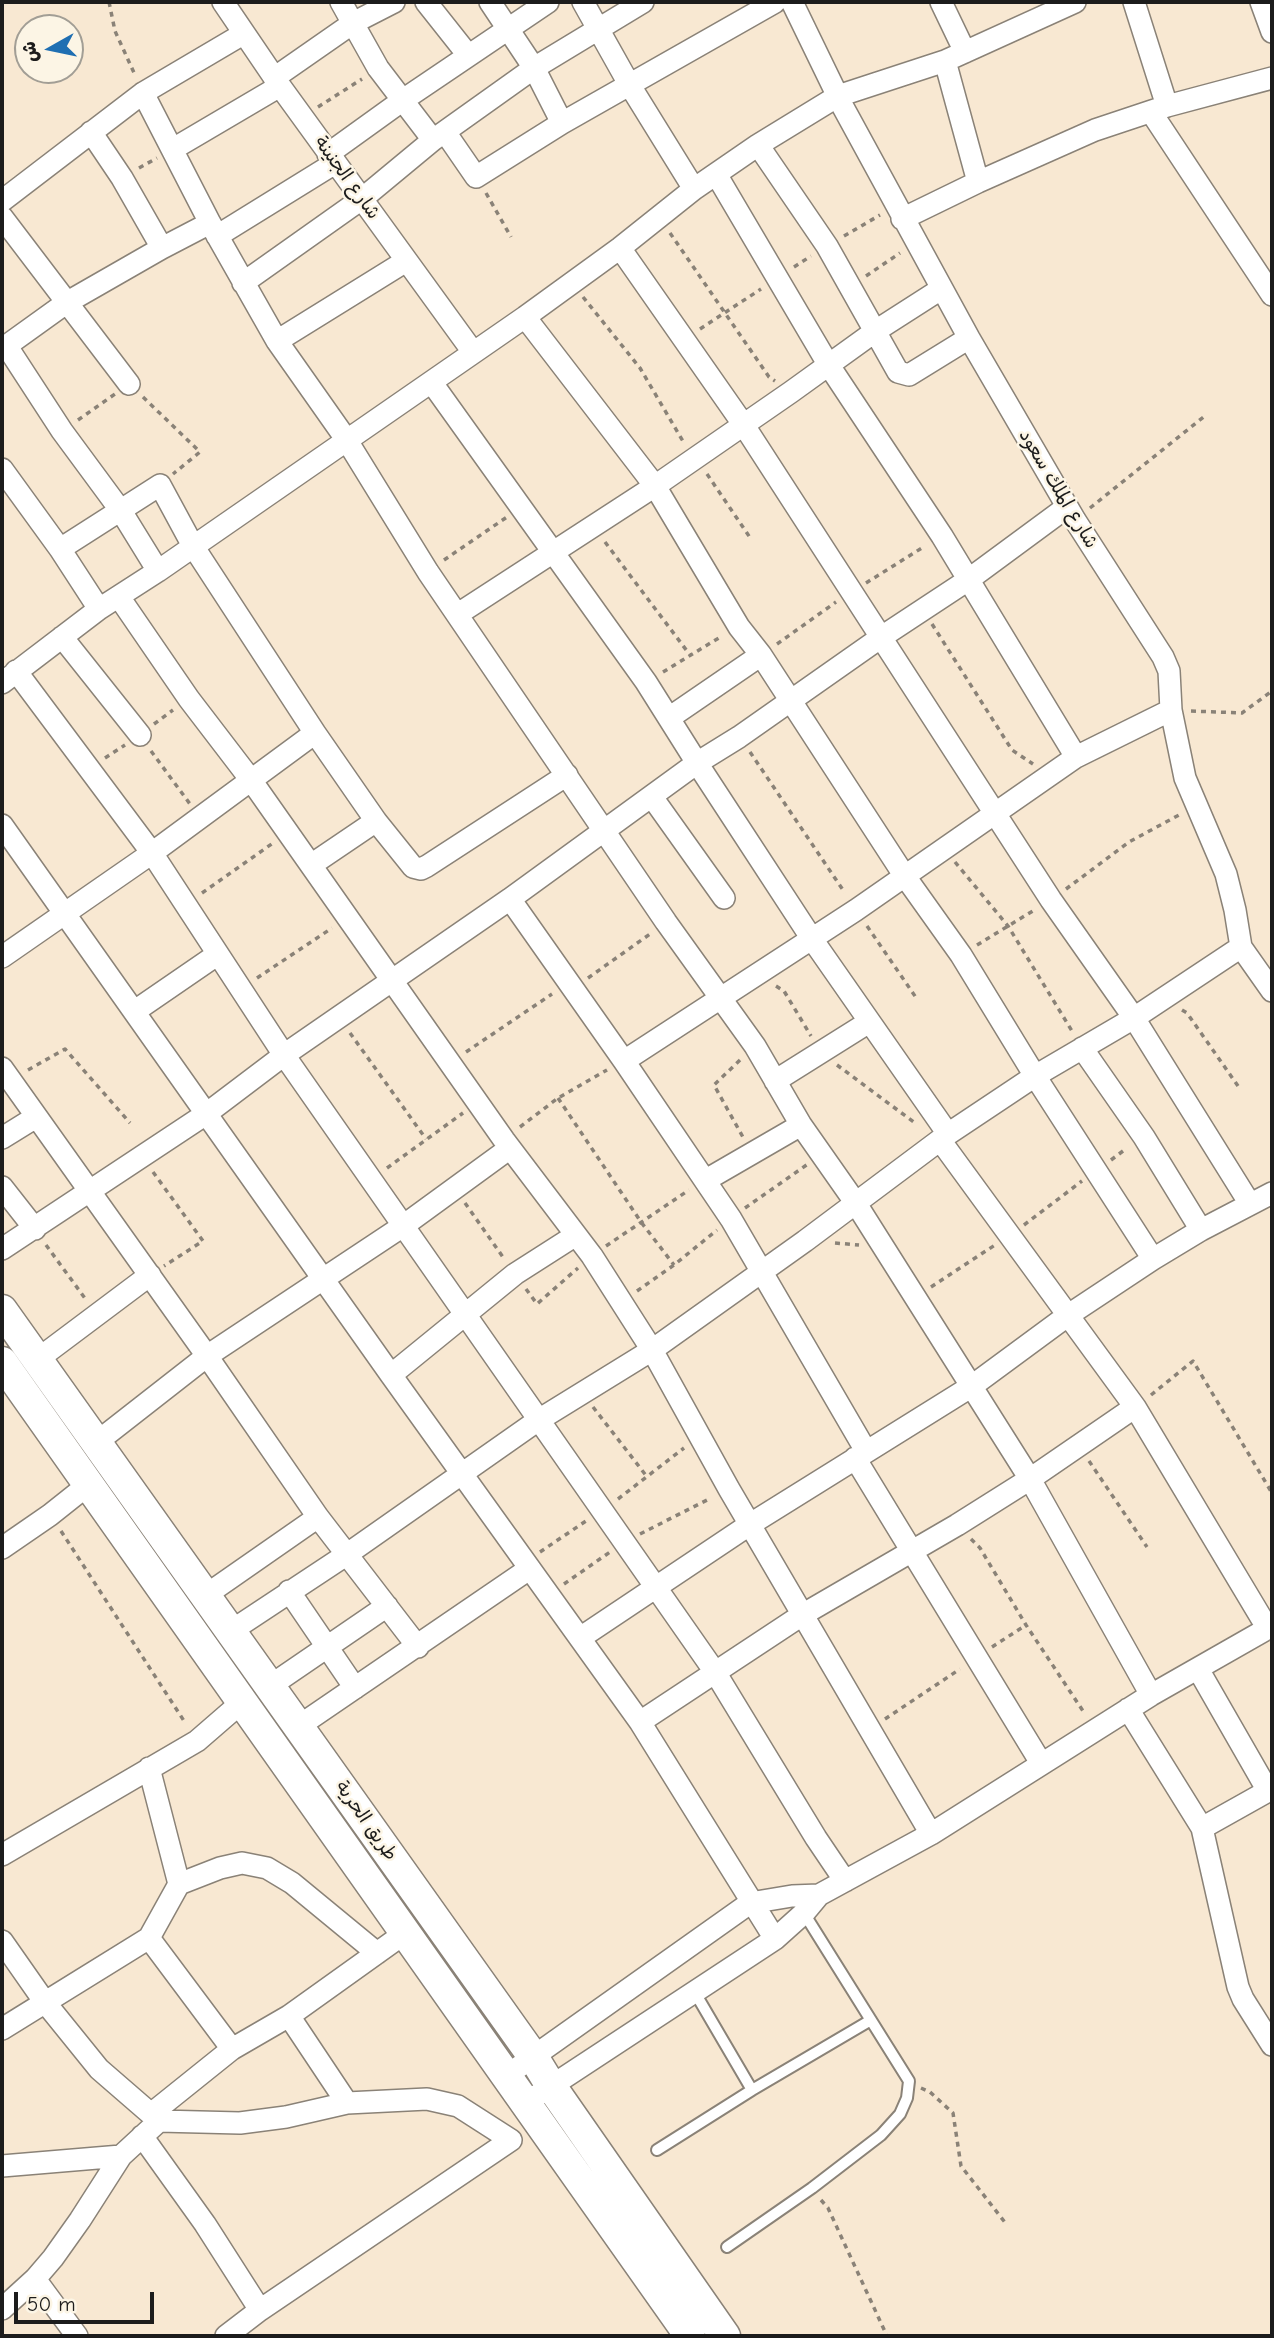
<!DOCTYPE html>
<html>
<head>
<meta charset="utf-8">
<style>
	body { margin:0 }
	#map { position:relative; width:1274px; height:2338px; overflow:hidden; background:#f8e8d2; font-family:"Comic Neue","Playpen Sans Arabic",sans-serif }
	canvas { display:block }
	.frame { position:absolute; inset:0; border:4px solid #1c1c1c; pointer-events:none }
	.north { position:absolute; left:14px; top:14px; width:70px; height:70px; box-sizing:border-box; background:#fcf5e5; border:2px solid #a29e95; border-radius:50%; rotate:261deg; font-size:19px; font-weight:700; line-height:28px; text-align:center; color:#1c1c1c }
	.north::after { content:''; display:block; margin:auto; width:24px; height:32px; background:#1f6fb2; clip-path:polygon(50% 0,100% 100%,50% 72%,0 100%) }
	.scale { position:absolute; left:14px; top:2292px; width:140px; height:32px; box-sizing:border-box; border:4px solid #1c1c1c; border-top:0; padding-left:9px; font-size:21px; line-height:24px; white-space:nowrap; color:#1c1c1c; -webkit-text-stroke:5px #fcf5e5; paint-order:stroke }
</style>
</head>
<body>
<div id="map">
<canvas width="1274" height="2338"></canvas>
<div class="frame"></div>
<div class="north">ش</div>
<div class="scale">50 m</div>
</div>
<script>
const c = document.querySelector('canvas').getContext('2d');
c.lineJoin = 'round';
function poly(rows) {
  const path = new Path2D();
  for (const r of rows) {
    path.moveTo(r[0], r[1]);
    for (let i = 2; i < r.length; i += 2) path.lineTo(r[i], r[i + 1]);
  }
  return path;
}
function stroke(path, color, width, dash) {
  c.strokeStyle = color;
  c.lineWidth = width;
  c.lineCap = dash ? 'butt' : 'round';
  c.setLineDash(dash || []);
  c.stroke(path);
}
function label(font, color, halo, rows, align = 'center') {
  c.font = font + ' "Comic Neue","Playpen Sans Arabic",sans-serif';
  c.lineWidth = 5;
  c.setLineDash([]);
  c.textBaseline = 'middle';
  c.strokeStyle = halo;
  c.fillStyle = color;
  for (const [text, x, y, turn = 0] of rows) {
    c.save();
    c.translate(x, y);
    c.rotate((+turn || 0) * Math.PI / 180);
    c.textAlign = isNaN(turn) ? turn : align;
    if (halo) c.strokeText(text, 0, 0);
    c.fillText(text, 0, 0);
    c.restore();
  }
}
const path = poly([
	[109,2,115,31,135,75],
	[318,107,362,79],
	[139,168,157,158],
	[486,193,511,237],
	[670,233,769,377,775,381],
	[844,236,880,215],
	[794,267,811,256],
	[866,276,900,253],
	[583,297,640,368,684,443],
	[700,329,761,289],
	[143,397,200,452,173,474],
	[78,420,115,394],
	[707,474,751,539],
	[1090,508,1206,415],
	[605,542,690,655],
	[444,560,507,517],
	[866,583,925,546],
	[932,624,1012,750,1033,764],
	[777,644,836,602],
	[663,672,722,636],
	[1191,711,1242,713,1272,691],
	[154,724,173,710],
	[151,751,190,804],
	[750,752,845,893],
	[105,758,125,745],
	[955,862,1008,926,1072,1031],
	[1066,889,1129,842,1179,815],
	[202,893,273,843],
	[867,926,917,999],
	[977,945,1036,909],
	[257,978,332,928],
	[588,978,650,934],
	[776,986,784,991,811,1036],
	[1182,1010,1187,1013,1238,1086],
	[350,1033,426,1139],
	[466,1052,552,994],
	[740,1060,714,1085,744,1139],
	[837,1065,915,1123],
	[28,1070,65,1049,130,1123],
	[558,1098,641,1222,674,1265],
	[520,1127,558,1098,607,1070],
	[1111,1160,1127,1148],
	[387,1168,463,1113],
	[153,1172,203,1241,164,1266],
	[465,1203,505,1260],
	[745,1208,808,1164],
	[1024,1225,1082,1181],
	[835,1243,859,1245],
	[46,1245,87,1301],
	[606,1246,689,1190],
	[931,1287,995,1245],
	[526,1289,537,1304,578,1268],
	[637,1291,674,1265,717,1230],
	[1151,1395,1193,1361,1272,1493],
	[593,1407,648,1478],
	[1089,1461,1147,1547],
	[618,1499,684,1448],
	[61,1531,186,1724],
	[640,1534,711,1498],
	[971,1539,980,1548,1026,1625,1085,1714],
	[540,1552,586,1521],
	[564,1584,610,1552],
	[992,1647,1026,1625],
	[885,1719,960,1669],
	[921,2088,930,2092,953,2113,961,2166,1007,2225],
	[821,2200,828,2208,887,2336]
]);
const service = poly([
	[694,1991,752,2090],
	[657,2150,752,2090,871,2020],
	[727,2247,812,2188,881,2135,900,2114,907,2098,909,2081,802,1910]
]);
const minor = poly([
	[223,2,280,86,473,352],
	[341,2,378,68,433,140],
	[426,2,468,55],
	[490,2,534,68,562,123],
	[583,2,629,84,694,189],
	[792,2,843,107,969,338,1075,520,1163,657,1169,671,1171,710,1185,778,1226,874,1235,910,1241,947,1272,991],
	[941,2,965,52],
	[1134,2,1167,106],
	[1261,2,1272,32],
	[945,61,978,182],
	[274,78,353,23,394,2],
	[143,93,210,223,277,341,346,439,428,572,666,922,755,1046,801,1125,855,1202,1030,1479,1151,1695],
	[1151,112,1272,295],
	[91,132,122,178,162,248],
	[445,132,476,177,562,123,775,2],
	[758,145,827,246,898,372,909,375,969,338],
	[173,149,280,86],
	[328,154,403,100,548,2],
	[716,174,828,364,942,536,1076,757],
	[2,201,143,93,243,34],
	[2,217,129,384],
	[902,219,978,182,1095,130,1167,106,1272,78],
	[217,236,335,163],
	[620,248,743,424,1051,900,1134,1018,1250,1204],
	[243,283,363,198,433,140,534,68,643,2],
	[525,317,655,486,739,627,761,655,904,875,961,955,1035,1076,1153,1259],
	[277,341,406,261],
	[6,345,62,431,121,511,158,571],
	[2,349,66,303,162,248,210,223],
	[432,383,646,682,697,763,812,939,948,1134],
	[2,469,60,549,99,609],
	[60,549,160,485,193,546,315,733,376,821,413,867,421,869,427,866,567,775],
	[119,597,189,699,251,780,504,1140,592,1256,652,1350,729,1489,931,1834],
	[458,614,655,486,791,392,877,330,941,289],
	[62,637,140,735],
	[16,671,152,853,284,1055,715,1672,816,1838,845,1881],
	[2,683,99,609,158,571,525,317,620,248,694,189,758,145,838,96,945,61,1075,2],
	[669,718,761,655],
	[652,797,724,898],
	[2,825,391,1375,640,1722,775,1939],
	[311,865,376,821],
	[510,899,624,1061,731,1219,866,1451],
	[2,957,152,853,315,733],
	[135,1011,218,954],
	[1082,1048,1144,1137,1201,1230],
	[624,1061,856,910,1076,757,1171,710],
	[2,1068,207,1356,318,1517,418,1647],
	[775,1081,869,1022],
	[2,1138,36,1117],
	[940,1140,1135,1407,1268,1629],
	[706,1180,801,1125],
	[2,1187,35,1229],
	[2,1249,206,1114,284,1055,510,899,697,763,739,737,880,638,968,580,1067,507],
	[38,1359,150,1275],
	[391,1375,515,1274,576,1235],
	[97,1442,207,1356,403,1226,510,1148],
	[855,1458,1041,1763],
	[2,1548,50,1515,89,1484],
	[289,1591,355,1688],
	[206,1595,318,1517],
	[231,1631,346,1555,537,1421,652,1350,805,1241,948,1134,1035,1076,1134,1018,1241,947],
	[580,1638,749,1525,972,1386,1067,1316,1153,1259,1201,1230,1272,1193],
	[1198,1669,1268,1791,1202,1828],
	[270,1686,387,1606],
	[1128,1709,1202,1828,1238,1987,1243,1999,1272,2045],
	[640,1722,802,1615,957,1525,1030,1479,1135,1407],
	[299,1726,529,1569],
	[149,1768,179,1884],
	[2,1855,197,1741,242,1702],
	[149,1938,232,2049,289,2016,405,1933],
	[2,1941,44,2001,99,2069,159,2121,240,2123,286,2117,347,2103,427,2099,458,2106,511,2140,260,2310,226,2336],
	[289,2016,347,2103],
	[2,2029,149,1938,179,1884,220,1868,242,1863,267,1868,292,1883,377,1953],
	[506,2076,750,1903,792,1896,819,1895],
	[524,2104,775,1939,804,1913,819,1895,931,1834,1151,1695,1272,1626],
	[151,2114,232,2049],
	[142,2136,205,2224,260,2310],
	[2,2166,121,2156],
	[35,2279,77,2336],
	[2,2309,35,2279,53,2258,80,2220,121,2156,159,2121]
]);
const secondary = poly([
	[2,1310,532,2055,551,2086,725,2336],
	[2,1362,690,2336]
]);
const streetNames = [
	["شارع الجنينة",347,178,54],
	["شارع الملك سعود",1058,489,59],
	["طريق الحرية",366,1821,55]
];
stroke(service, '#8a8277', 14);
stroke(minor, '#8a8277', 24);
stroke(secondary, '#8a8277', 33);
stroke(path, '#8a8277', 3.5, [5, 5]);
stroke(service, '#fff', 10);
stroke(minor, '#fff', 21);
stroke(secondary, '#fff', 30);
label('19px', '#1c1c1c', '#fcf5e5', streetNames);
</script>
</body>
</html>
